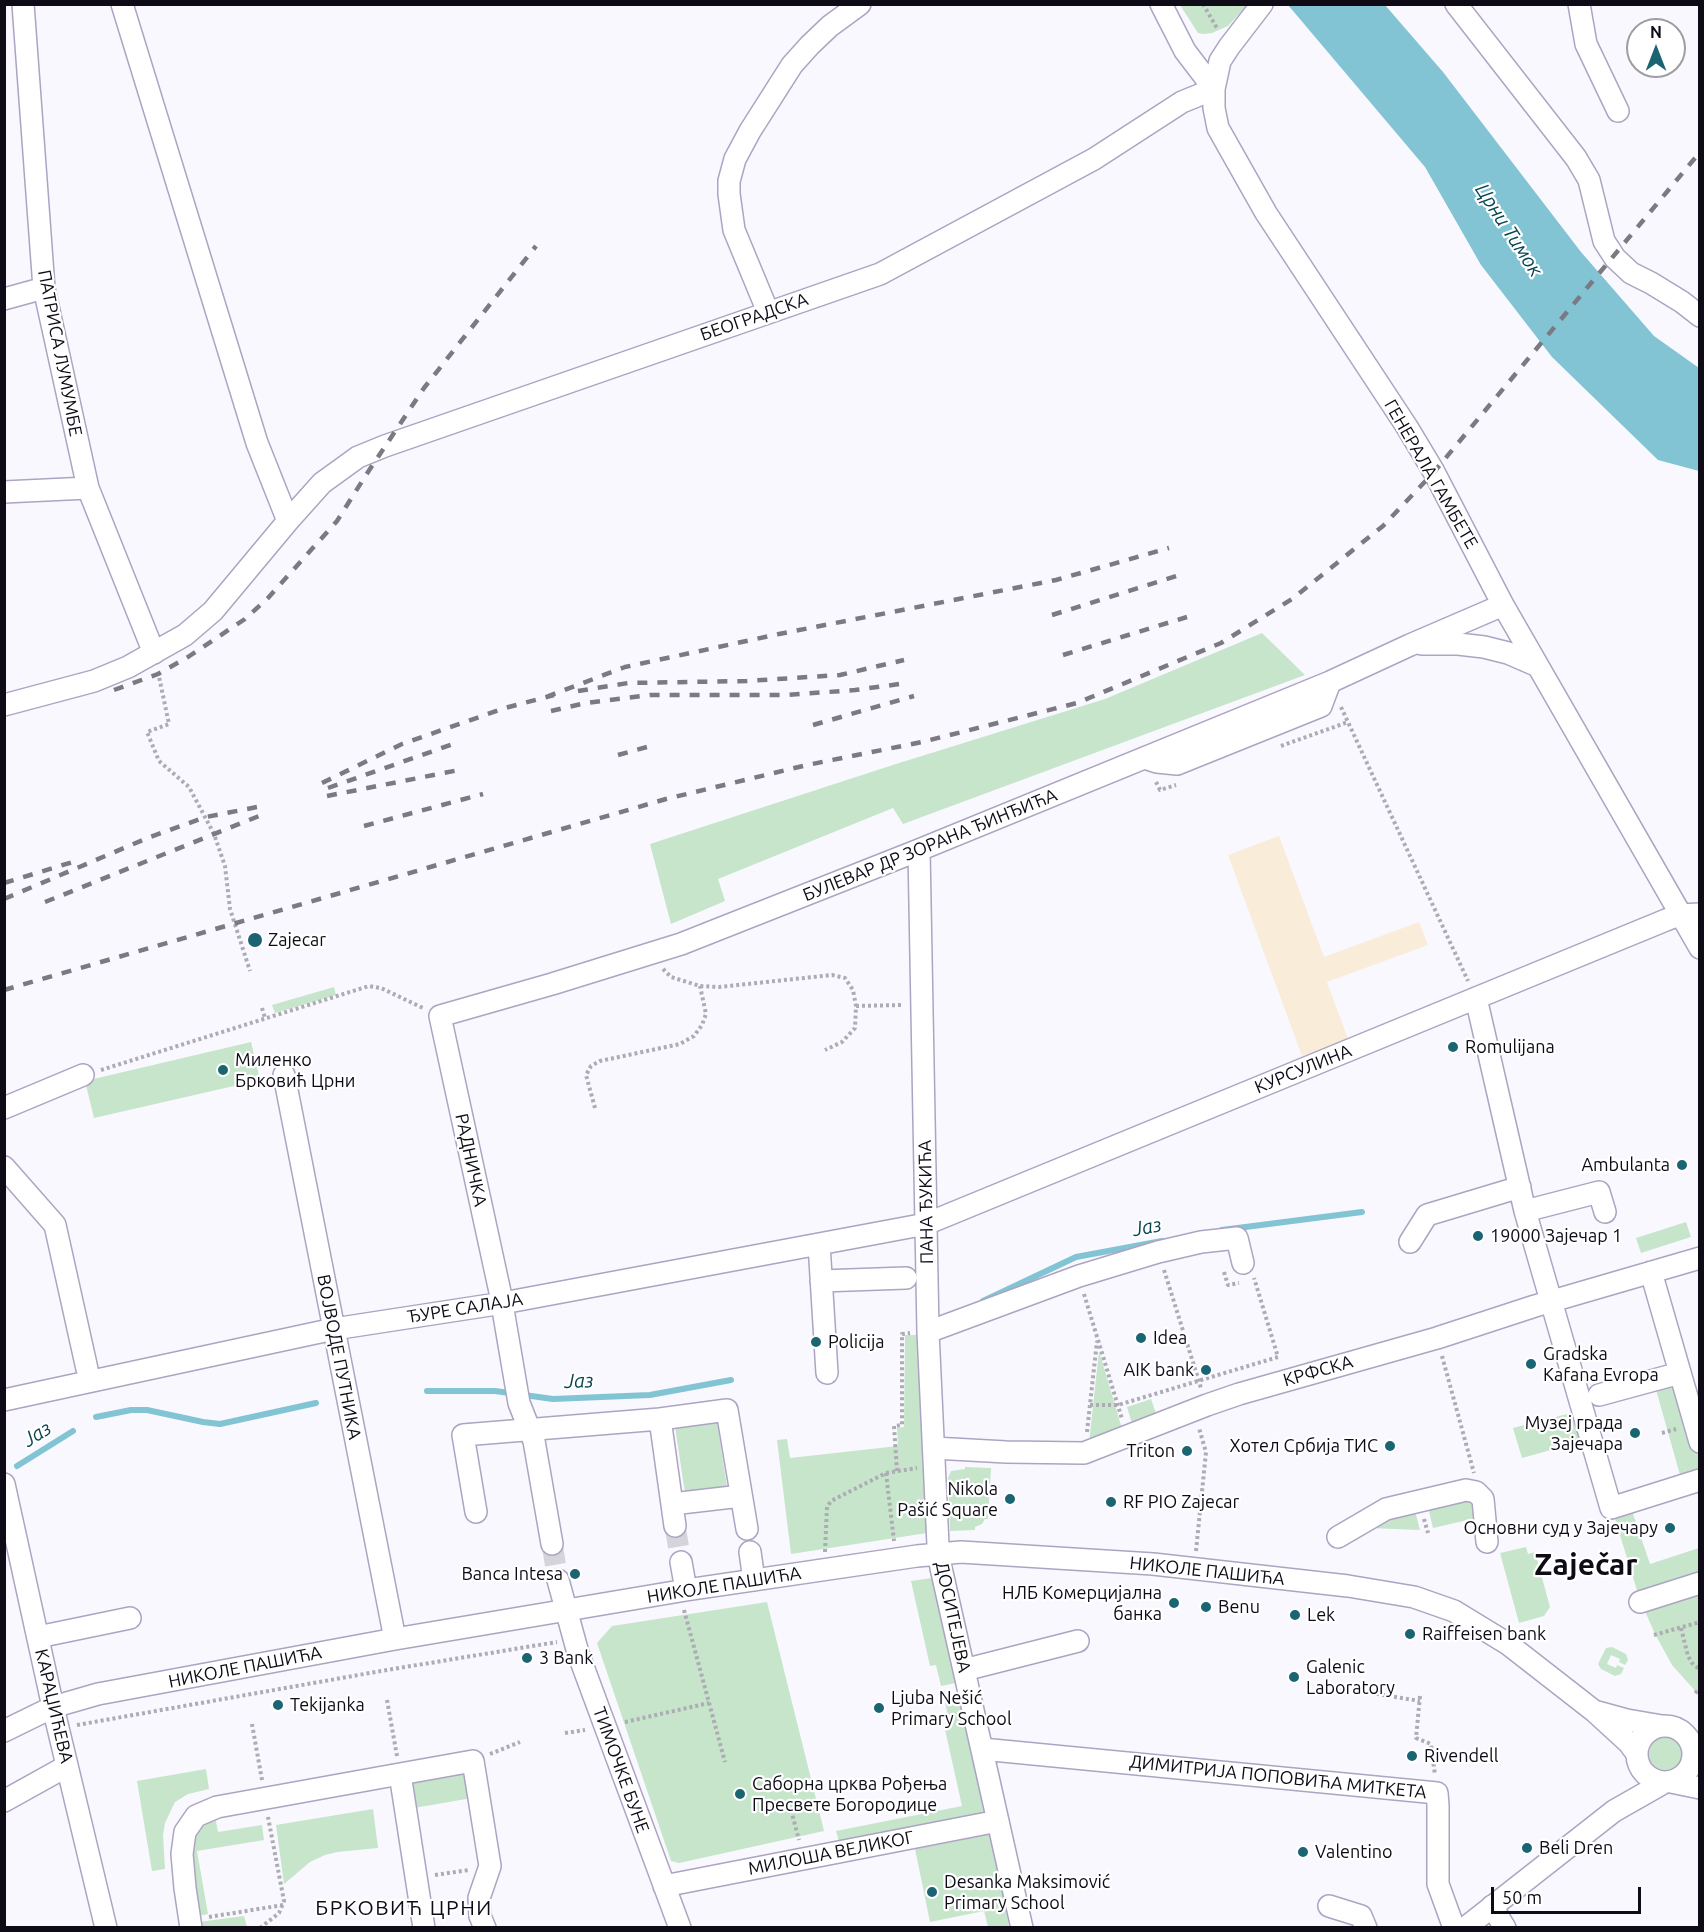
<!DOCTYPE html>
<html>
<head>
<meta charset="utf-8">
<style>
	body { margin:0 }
	#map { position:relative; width:1704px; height:1932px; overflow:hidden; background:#f9f8fe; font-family:Ubuntu,sans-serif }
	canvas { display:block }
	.frame { position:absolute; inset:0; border:6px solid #0e0b16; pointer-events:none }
	.north { position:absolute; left:1626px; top:18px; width:60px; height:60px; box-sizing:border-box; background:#fff; border:2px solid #9f9da2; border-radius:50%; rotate:0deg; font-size:16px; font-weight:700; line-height:24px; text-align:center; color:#0e0b16 }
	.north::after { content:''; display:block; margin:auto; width:21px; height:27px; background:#1b6472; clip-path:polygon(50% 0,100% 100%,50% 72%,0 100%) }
	.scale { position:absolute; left:1491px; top:1887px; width:150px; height:27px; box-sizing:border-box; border:3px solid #0e0b16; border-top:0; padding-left:8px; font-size:18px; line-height:21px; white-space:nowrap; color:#0e0b16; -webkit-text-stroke:4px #fff; paint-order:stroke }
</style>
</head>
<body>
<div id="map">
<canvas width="1704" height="1932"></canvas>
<div class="frame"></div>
<div class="north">N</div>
<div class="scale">50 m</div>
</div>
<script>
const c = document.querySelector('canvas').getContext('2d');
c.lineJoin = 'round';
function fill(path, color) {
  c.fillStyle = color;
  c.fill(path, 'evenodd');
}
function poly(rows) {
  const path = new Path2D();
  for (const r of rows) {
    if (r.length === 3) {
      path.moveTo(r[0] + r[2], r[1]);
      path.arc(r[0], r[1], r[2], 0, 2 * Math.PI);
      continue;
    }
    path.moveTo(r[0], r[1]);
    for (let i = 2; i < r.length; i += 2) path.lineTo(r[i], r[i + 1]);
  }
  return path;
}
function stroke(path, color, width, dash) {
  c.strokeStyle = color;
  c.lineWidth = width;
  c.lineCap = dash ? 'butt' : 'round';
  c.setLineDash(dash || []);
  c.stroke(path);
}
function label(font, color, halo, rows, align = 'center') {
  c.font = font + ' Ubuntu,sans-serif';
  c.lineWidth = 4.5;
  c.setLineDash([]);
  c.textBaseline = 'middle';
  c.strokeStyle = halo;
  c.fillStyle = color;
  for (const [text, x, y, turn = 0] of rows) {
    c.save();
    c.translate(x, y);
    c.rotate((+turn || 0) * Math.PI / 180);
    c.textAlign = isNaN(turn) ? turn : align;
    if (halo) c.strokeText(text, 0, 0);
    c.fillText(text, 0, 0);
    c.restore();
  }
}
const commercial = poly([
	[1279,836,1324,957,1419,922,1428,945,1327,982,1348,1039,1302,1056,1228,855]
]);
const green = poly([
	[1180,5,1247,5,1228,26,1212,33,1204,34,1198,33],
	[1262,633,1305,675,903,824,893,808,718,879,725,901,671,924,650,844,896,764,1105,699],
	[334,987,336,995,275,1013,272,1005],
	[251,1042,260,1080,94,1118,85,1081],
	[1686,1222,1691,1237,1641,1253,1636,1238],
	[905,1335,917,1335,927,1533,791,1554,777,1440,787,1439,790,1458,898,1446,897,1428,904,1427],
	[1099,1351,1123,1432,1089,1443],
	[1677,1379,1699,1459,1699,1469,1680,1475,1655,1386],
	[1151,1399,1158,1419,1133,1427,1127,1407],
	[1575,1412,1583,1441,1522,1458,1513,1428],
	[717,1421,727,1487,685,1493,675,1427],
	[965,1467,991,1468,988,1519,985,1519,982,1524,975,1527,975,1530,950,1531,948,1478,951,1471,965,1469],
	[1455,1496,1475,1502,1476,1515,1472,1519,1433,1528,1427,1503],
	[1414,1507,1420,1530,1369,1528],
	[1632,1511,1650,1564,1699,1548,1699,1695,1672,1665,1655,1634,1640,1600,1615,1519,1617,1518,1617,1516],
	[1526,1547,1528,1554,1535,1552,1550,1607,1544,1616,1519,1623,1500,1553],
	[932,1578,956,1683,941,1686,936,1665,930,1666,911,1581],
	[767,1602,824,1831,679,1863,671,1861,597,1643,612,1626],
	[1612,1647,1626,1654,1628,1660,1625,1665,1619,1662,1620,1659,1611,1655,1607,1664,1616,1668,1617,1665,1624,1668,1621,1674,1615,1676,1601,1669,1598,1664,1606,1648],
	[959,1695,987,1814,839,1842,836,1831,962,1806,944,1725,950,1724,944,1698],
	[1666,1754,17],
	[467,1768,472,1798,414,1808,409,1777],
	[206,1769,209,1789,188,1794,175,1802,165,1823,163,1835,165,1869,152,1871,137,1781],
	[373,1809,378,1848,337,1852,325,1855,310,1862,284,1884,276,1825],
	[215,1816,218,1832,262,1825,264,1840,197,1851,208,1914,198,1916,188,1856,199,1822],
	[992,1834,1009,1927,988,1927,984,1911,930,1922,915,1849],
	[244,1916,247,1927,200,1927,199,1922]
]);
const water = poly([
	[1288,5,1385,5,1443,72,1581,252,1654,336,1699,368,1699,471,1658,460,1552,357,1481,265,1425,167]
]);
const stream = poly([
	[1222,1230,1362,1212],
	[983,1301,1076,1257,1162,1241],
	[427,1391,495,1391,553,1399,650,1395,731,1380],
	[96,1417,131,1410,147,1410,203,1422,220,1424,316,1403],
	[17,1466,73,1431]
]);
const minorTunnel = poly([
	[675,1526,681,1562],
	[552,1544,558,1580]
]);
const path = poly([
	[1203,4,1218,30],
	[158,672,169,724,147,732,159,761,189,787,214,834,225,866,230,909,250,971],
	[1341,707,1468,981],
	[1281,746,1348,722],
	[1156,782,1160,790,1176,785],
	[663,969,671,977,700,986,719,987,832,975,845,978,853,990,856,1006,855,1028,842,1042,825,1050],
	[856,1006,903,1005],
	[262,1008,265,1018],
	[101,1070,369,986,381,988,423,1008],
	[595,1108,586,1075,591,1066,600,1061,680,1044,694,1036,702,1025,706,1014,700,986],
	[1164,1270,1201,1388],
	[1224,1272,1228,1285,1239,1283],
	[1084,1294,1122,1419],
	[1442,1356,1474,1473],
	[1090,1405,1118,1405,1278,1357,1254,1278],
	[1087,1432,1097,1341],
	[1662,1433,1676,1429],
	[897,1471,894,1426,902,1425,902,1334,910,1333],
	[886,1473,894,1541],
	[1424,1519,1428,1533],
	[1196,1551,1206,1452,1199,1428],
	[825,1552,827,1507,831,1501,886,1473,917,1468],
	[684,1610,725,1762],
	[1681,1628,1688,1656,1692,1663,1700,1670],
	[1654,1635,1700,1622],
	[1323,1685,1420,1701],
	[1695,1693,1700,1689],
	[1420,1696,1416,1738,1431,1744,1435,1775],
	[387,1700,397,1756],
	[625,1722,709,1703],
	[252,1724,262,1780],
	[77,1725,381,1671,557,1642],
	[565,1733,585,1730],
	[490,1754,520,1742],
	[791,1810,799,1840],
	[435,1875,469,1870],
	[209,1917,283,1905],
	[260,1928,279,1913,284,1901,268,1817]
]);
const minor = poly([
	[23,4,44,288,88,488,154,653],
	[122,4,257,443,288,521],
	[1161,4,1185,51,1214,89],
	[1262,4,1229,47,1220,61,1214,89,1214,108,1218,128,1266,213,1407,427,1434,472,1503,605,1700,948],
	[1456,4,1576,158,1589,180,1604,241,1615,258,1631,273,1651,283,1682,302,1700,316],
	[1579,4,1586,44,1618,111],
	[4,299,44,288],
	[768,312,734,230,729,194,729,181,735,159,750,131,792,65,810,45,830,26,860,4],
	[4,492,88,488],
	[1422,644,1458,644,1484,647,1508,653,1538,666],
	[4,705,94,681,128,667,185,635,213,611,288,521,322,483,358,457,385,446,880,274,1094,159,1182,102,1214,89],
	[1145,758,1157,762,1177,764,1321,706,1330,682],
	[919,850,928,1332,938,1545,941,1568,1022,1928],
	[1476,998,1525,1211,1611,1508,1700,1480],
	[284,1075,395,1639],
	[4,1108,83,1075],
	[4,1167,55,1225,87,1369],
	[1525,1211,1599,1192,1605,1212],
	[1410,1242,1427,1215,1520,1187],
	[819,1244,827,1373],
	[1651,1272,1700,1442],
	[821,1281,906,1278],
	[928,1332,1079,1276,1158,1252,1201,1242,1237,1238,1243,1263],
	[1599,1395,1680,1373],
	[4,1400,334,1329,503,1303,926,1224,1666,920,1679,915,1700,914],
	[660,1419,727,1410,747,1529],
	[934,1448,1006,1452,1084,1453,1207,1405,1239,1394,1437,1338,1535,1306,1700,1258],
	[4,1484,53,1707,106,1928],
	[672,1504,741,1496],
	[476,1512,463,1435,660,1419,675,1526],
	[1338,1537,1386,1509,1466,1490,1476,1492,1483,1499,1487,1542],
	[552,1544,534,1441,519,1403,500,1292,440,1016,552,984,681,944,919,850,1330,682,1410,645,1503,605],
	[750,1552,754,1580],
	[681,1562,686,1590],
	[558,1580,578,1653,680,1928],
	[1640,1602,1700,1583],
	[38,1637,130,1618],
	[964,1670,1078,1641],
	[1598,1712,1627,1720,1662,1726],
	[1665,1754,28],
	[4,1731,53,1707,98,1694,395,1639,686,1590,917,1556,961,1552,1153,1564,1348,1586,1414,1597,1454,1611,1508,1644,1594,1711,1629,1743,1637,1754],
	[982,1749,1437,1793,1438,1805,1438,1884,1454,1928],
	[400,1774,473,1761,490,1866,479,1898,480,1916,485,1928],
	[1671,1782,1700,1788],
	[4,1801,67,1766],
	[664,1886,998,1821],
	[1329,1906,1361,1916,1366,1928],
	[1492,1906,1505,1928],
	[191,1928,185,1888,182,1854,185,1832,196,1816,217,1807,400,1774,424,1928],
	[1465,1928,1614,1811,1665,1782]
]);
const rail = poly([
	[1052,615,1183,574],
	[1063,655,1187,617],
	[114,690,158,674,188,657,245,619,268,598,337,521,366,475,424,388,536,246],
	[578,691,628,683,747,681,840,675,904,660],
	[546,697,625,667,779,634,1056,580,1169,548],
	[551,711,586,703,650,695,787,695,855,690,907,683],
	[813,725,914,696],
	[618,755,647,747],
	[322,783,402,744,505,708,554,695],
	[328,788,456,743],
	[327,796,464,769],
	[364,826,483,794],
	[4,883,76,861],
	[4,899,150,837,206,817,262,806],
	[45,902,264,814],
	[4,990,666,799,807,765,922,742,1077,703,1221,643,1292,599,1383,526,1434,472,1700,152]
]);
const markers = [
	[255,940,8,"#1b6472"],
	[1453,1047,6,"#1b6472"],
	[223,1070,6,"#1b6472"],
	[1682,1165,6,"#1b6472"],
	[1478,1236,6,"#1b6472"],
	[1141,1338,6,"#1b6472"],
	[816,1342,6,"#1b6472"],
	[1531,1364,6,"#1b6472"],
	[1206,1370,6,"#1b6472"],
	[1635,1433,6,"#1b6472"],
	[1390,1446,6,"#1b6472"],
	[1187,1451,6,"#1b6472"],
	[1010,1499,6,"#1b6472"],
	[1111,1502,6,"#1b6472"],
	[1670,1528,6,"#1b6472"],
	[575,1574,6,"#1b6472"],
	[1174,1603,6,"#1b6472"],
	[1206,1607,6,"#1b6472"],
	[1295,1615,6,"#1b6472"],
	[1410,1634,6,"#1b6472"],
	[527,1658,6,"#1b6472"],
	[1294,1677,6,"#1b6472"],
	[278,1705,6,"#1b6472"],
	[879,1708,6,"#1b6472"],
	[1412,1756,6,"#1b6472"],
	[740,1794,6,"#1b6472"],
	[1527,1848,6,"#1b6472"],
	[1303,1852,6,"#1b6472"],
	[932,1892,6,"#1b6472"]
];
const streetNames = [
	["БЕОГРАДСКА",754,317,-19],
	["ПАТРИСА ЛУМУМБЕ",60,353,79],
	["ГЕНЕРАЛА ГАМБЕТЕ",1431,474,60],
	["БУЛЕВАР ДР ЗОРАНА ЂИНЂИЋА",930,845,-22],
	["КУРСУЛИНА",1303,1069,-22],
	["РАДНИЧКА",471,1160,78],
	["ПАНА ЂУКИЋА",926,1202,-91],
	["ЂУРЕ САЛАЈА",465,1308,-9],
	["ВОЈВОДЕ ПУТНИКА",339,1357,79],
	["КРФСКА",1318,1371,-16],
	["НИКОЛЕ ПАШИЋА",1207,1571,6],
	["НИКОЛЕ ПАШИЋА",724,1585,-9],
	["ДОСИТЕЈЕВА",953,1617,78],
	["НИКОЛЕ ПАШИЋА",245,1667,-11],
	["КАРАЏИЋЕВА",54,1706,77],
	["ТИМОЧКЕ БУНЕ",621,1770,70],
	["ДИМИТРИЈА ПОПОВИЋА МИТКЕТА",1278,1777,6],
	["МИЛОША ВЕЛИКОГ",831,1853,-11]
];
const poiNames = [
	["Zajecar",268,940],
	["Romulijana",1465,1047],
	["Миленко",235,1060],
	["Брковић Црни",235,1081],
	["Ambulanta",1670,1165,"right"],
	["19000 Зајечар 1",1490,1236],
	["Idea",1153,1338],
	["Policija",828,1342],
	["Gradska",1543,1354],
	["Kafana Evropa",1543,1375],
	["AIK bank",1194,1370,"right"],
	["Музеј града",1623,1423,"right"],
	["Зајечара",1623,1444,"right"],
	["Хотел Србија ТИС",1378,1446,"right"],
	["Triton",1175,1451,"right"],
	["Nikola",998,1489,"right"],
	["Pašić Square",998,1510,"right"],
	["RF PIO Zajecar",1123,1502],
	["Основни суд у Зајечару",1658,1528,"right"],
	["Banca Intesa",563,1574,"right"],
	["НЛБ Комерцијална",1162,1593,"right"],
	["банка",1162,1614,"right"],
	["Benu",1218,1607],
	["Lek",1307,1615],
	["Raiffeisen bank",1422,1634],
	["3 Bank",539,1658],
	["Galenic",1306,1667],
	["Laboratory",1306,1688],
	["Ljuba Nešić",891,1698],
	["Primary School",891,1719],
	["Tekijanka",290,1705],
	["Rivendell",1424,1756],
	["Саборна црква Рођења",752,1784],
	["Пресвете Богородице",752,1805],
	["Beli Dren",1539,1848],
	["Valentino",1315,1852],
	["Desanka Maksimović",944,1882],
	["Primary School",944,1903]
];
const waterNames = [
	["Црни Тимок",1509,230,57],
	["Јаз",1147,1227,-11],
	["Јаз",579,1381,-2],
	["Јаз",37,1434,-32]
];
const quarterNames = [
	["БРКОВИЋ ЦРНИ",404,1908]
];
const townNames = [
	["Zaječar",1586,1565]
];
fill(commercial, '#f9edd9');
fill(green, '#c6e5cb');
fill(water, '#82c4d3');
stroke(stream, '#82c4d3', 6);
stroke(minorTunnel, '#d6d4db', 21, [21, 10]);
stroke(minor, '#aca4c2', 24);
stroke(path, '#adabb3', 4, [3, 3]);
stroke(minor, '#fff', 21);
stroke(rail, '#7b7981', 4.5, [10, 10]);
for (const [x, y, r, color] of markers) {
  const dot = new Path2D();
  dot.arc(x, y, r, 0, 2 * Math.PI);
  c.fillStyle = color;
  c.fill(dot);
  stroke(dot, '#fff', 2);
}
label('18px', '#0e0b16', '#fff', streetNames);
label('18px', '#0e0b16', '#fff', poiNames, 'left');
label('italic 20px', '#094651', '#fff', waterNames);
c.letterSpacing = '1.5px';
label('21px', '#0e0b16', '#fff', quarterNames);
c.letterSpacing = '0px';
label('bold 30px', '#0e0b16', '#fff', townNames);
</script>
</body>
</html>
